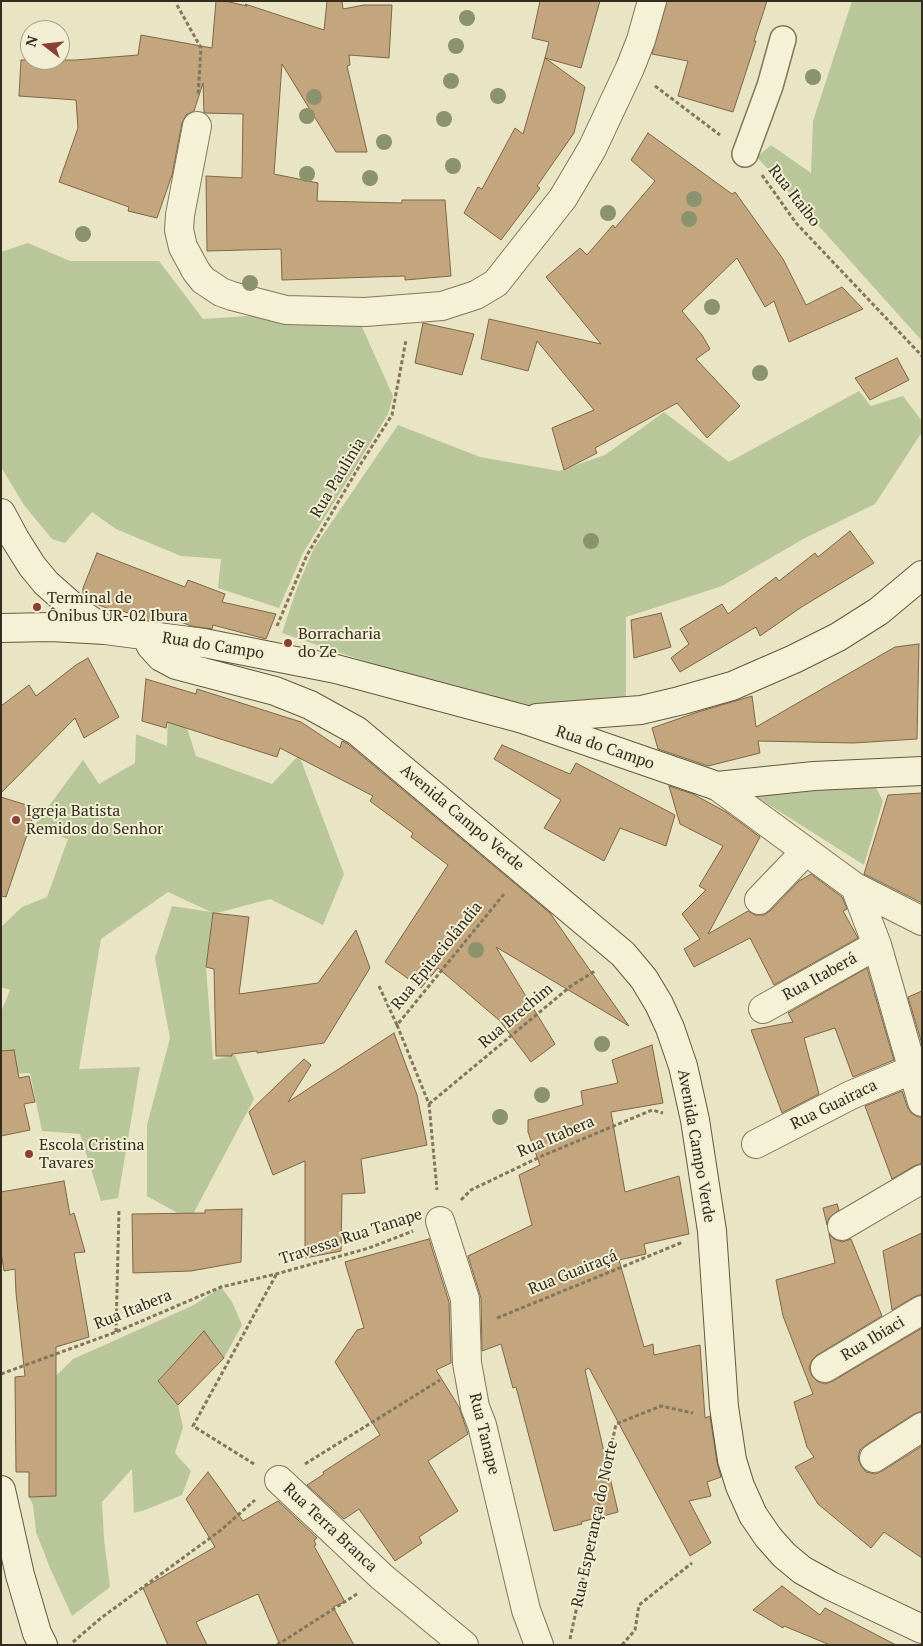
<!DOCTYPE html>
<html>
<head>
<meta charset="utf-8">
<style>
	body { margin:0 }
	#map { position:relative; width:923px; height:1646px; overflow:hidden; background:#e9e4c4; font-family:"PT Serif",serif }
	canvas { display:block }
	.frame { position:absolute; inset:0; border:2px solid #332c1f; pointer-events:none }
	.north { position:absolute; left:20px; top:20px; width:50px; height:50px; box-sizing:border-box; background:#f1eed3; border:1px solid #a5a08b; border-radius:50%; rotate:286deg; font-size:14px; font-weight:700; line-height:20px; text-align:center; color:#332c1f }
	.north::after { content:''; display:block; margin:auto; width:18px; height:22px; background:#8a4033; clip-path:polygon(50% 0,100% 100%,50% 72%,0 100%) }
</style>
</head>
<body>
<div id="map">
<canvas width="923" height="1646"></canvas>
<div class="frame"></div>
<div class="north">N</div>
</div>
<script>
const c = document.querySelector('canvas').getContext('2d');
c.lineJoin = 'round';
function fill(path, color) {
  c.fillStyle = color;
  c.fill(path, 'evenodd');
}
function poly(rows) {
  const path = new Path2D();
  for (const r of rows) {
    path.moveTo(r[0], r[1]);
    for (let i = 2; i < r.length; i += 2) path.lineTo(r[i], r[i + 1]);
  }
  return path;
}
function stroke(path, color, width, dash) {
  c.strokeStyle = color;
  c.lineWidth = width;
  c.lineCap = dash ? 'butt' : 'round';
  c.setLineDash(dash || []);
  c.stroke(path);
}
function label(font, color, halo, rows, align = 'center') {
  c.font = font + ' "PT Serif",serif';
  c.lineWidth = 4;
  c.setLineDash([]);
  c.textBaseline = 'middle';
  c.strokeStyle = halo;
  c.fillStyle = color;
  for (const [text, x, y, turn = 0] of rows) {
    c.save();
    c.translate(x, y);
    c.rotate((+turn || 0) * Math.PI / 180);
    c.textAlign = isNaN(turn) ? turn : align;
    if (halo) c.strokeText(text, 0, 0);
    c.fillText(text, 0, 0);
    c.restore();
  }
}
const green = poly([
	[852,1,922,1,922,341,757,157,771,145,811,173,813,121],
	[28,243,70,261,159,261,203,319,354,309,393,396,388,414,303,553,279,608,218,588,221,559,181,556,116,529,92,512,65,543,52,539,24,505,1,467,1,252],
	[859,391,871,406,903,396,922,421,922,432,875,504,805,538,722,586,626,617,626,697,531,718,282,633,297,588,314,548,398,425,480,457,559,471,605,455,664,412,729,462],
	[168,715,186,725,196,756,272,784,299,755,344,874,323,925,270,899,213,914,206,967,213,1060,235,1055,254,1099,190,1220,147,1196,147,1125,170,1038,155,958,172,906,211,912,168,892,101,939,79,1069,140,1067,118,1198,101,1201,80,1134,42,1131,30,1073,1,1074,1,1012,10,990,1,987,1,927,22,907,47,897,68,839,34,826,83,760,99,784,135,763,136,734,167,746],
	[875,786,883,801,864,865,755,796],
	[221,1287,232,1302,242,1325,224,1358,204,1332,158,1381,178,1405,183,1427,175,1453,191,1471,182,1495,145,1510,134,1513,132,1469,102,1502,104,1539,110,1587,72,1616,50,1568,36,1532,33,1505,29,1497,56,1496,56,1376,73,1359,194,1305]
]);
const building = poly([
	[216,1,225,1,247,6,245,4,324,30,327,1,342,1,343,9,364,5,392,5,389,58,349,55,350,65,347,66,367,152,336,152,282,64,274,174,318,183,317,201,402,203,402,200,445,200,451,276,405,280,405,276,282,280,281,249,207,251,206,176,242,178,243,114,204,113,203,83,194,111,186,115,182,123,172,175,157,218,128,211,129,207,59,182,78,128,76,100,19,96,21,60,76,60,138,55,141,35,212,48,216,1],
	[540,1,600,1,581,68,545,58,549,42,532,38,540,1],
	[667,1,767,1,754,41,756,41,733,112,678,96,688,61,652,54,667,1],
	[545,58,585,87,574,133,537,186,540,188,501,240,464,213,478,187,482,189,515,128,523,134,545,58],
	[648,133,732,194,735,192,783,259,806,305,842,287,863,309,789,342,774,301,765,307,737,258,682,311,702,335,710,349,696,359,740,406,707,438,677,403,595,448,597,453,564,470,552,428,594,410,537,341,528,371,481,359,489,319,601,344,546,277,580,248,587,255,613,225,615,228,655,181,631,160,648,133],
	[423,323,474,334,462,375,415,363,423,323],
	[897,358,909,380,870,400,855,378,897,358],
	[850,531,874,563,800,608,760,636,756,627,680,672,671,658,689,644,680,629,722,604,728,614,776,577,779,581,815,553,818,557,850,531],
	[97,553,185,587,188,580,225,594,222,602,276,614,266,639,213,625,212,629,191,626,164,615,161,622,145,620,123,611,122,614,91,602,83,595,83,588,97,553],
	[661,613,671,647,634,658,631,620,661,613],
	[919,644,917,739,853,743,758,741,760,753,708,766,658,749,652,728,698,712,752,696,756,727,895,647,919,644],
	[88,658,119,717,84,738,75,718,1,793,1,706,29,685,36,696,76,665,88,658],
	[146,679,196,694,197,689,301,722,340,748,342,741,348,744,550,913,629,1026,496,947,555,1044,531,1062,500,1021,438,968,421,988,385,962,448,865,411,837,413,833,370,801,373,796,280,748,277,757,167,722,166,728,142,721,146,679],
	[502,745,570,774,576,763,675,815,666,846,620,828,604,861,544,828,561,800,494,759,502,745],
	[669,786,693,794,726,812,760,837,708,934,748,911,755,915,764,915,770,911,799,881,811,874,842,897,847,909,843,911,858,938,774,985,750,938,694,967,684,949,700,939,682,914,706,890,699,886,723,846,680,824,669,786],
	[922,793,922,903,864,874,888,795,922,793],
	[1,797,36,808,6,897,1,896,1,797],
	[213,913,249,917,239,994,318,983,356,930,370,968,324,1043,257,1053,257,1051,232,1054,232,1056,216,1056,214,969,206,967,213,913],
	[867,968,894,1060,853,1077,835,1028,804,1038,819,1094,782,1113,751,1030,793,1022,788,1013,867,968],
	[922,991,922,1044,908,997,922,991],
	[394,1033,417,1095,427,1145,361,1159,365,1193,342,1194,341,1251,305,1258,305,1161,273,1175,249,1112,304,1059,311,1065,288,1102,394,1033],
	[652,1045,663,1103,611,1112,625,1192,679,1176,689,1234,644,1244,646,1254,619,1260,644,1347,653,1344,654,1355,700,1345,705,1418,710,1416,717,1462,721,1477,707,1482,711,1496,689,1501,711,1543,690,1556,589,1368,585,1370,618,1512,581,1522,582,1524,554,1531,516,1387,513,1388,501,1344,482,1351,481,1298,468,1256,532,1225,519,1175,540,1165,528,1132,528,1120,583,1105,581,1091,618,1083,612,1060,652,1045],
	[14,1050,19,1078,29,1076,35,1102,24,1104,30,1130,1,1136,1,1051,14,1050],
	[902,1091,907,1106,911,1113,918,1117,922,1117,922,1163,914,1166,892,1179,865,1106,902,1091],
	[64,1181,70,1215,74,1213,85,1252,74,1253,89,1337,56,1347,56,1496,29,1497,29,1472,16,1472,15,1377,25,1376,16,1293,15,1269,4,1271,1,1252,1,1192,64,1181],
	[837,1204,839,1210,829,1218,827,1225,823,1208,837,1204],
	[242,1209,241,1262,191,1271,133,1273,132,1214,205,1213,205,1210,242,1209],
	[922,1233,922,1294,914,1297,892,1310,883,1251,922,1233],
	[829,1234,834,1239,842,1242,851,1239,882,1316,817,1355,812,1360,809,1368,812,1376,817,1381,825,1384,833,1381,922,1328,922,1411,914,1414,866,1445,860,1450,858,1458,861,1466,866,1472,875,1474,882,1471,922,1446,922,1558,884,1532,871,1548,818,1504,795,1467,814,1457,807,1447,794,1402,813,1394,783,1316,776,1280,835,1263,829,1234],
	[429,1239,449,1302,451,1363,436,1370,459,1407,468,1434,428,1461,458,1511,419,1537,422,1543,395,1561,359,1509,344,1519,307,1485,324,1474,323,1472,380,1435,335,1362,357,1330,364,1328,345,1262,429,1239],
	[204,1331,224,1358,178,1405,158,1381,204,1331],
	[208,1472,243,1521,278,1501,317,1538,314,1540,316,1545,314,1546,345,1602,333,1607,354,1645,280,1645,258,1594,196,1622,207,1645,168,1645,143,1588,215,1547,186,1499,208,1472],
	[782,1586,820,1615,825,1608,896,1645,830,1645,784,1626,783,1628,753,1610,782,1586]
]);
const path = poly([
	[177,5,201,48,198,96],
	[655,86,720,135],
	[762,175,796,223,922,356],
	[277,626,307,555,360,465,392,415,406,340],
	[379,986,397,1025,504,894],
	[397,1025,429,1104,437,1190],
	[429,1104,571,986,595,971],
	[461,1200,471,1190,544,1155,652,1110,663,1113],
	[497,1318,683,1242],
	[116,1332,119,1209],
	[1,1374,116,1332,221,1287,276,1274,369,1248,413,1231],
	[254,1464,193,1426,276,1275],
	[305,1464,440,1380],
	[570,1639,616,1424,661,1406,693,1413],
	[73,1642,101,1618,221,1530,255,1500],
	[277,1645,357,1594],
	[622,1645,635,1630,639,1605,692,1563]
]);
const pedestrian = poly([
	[745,154,770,86,783,39]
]);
const minor = poly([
	[197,126,180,215,179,230,183,247,196,271,203,280,221,292,232,296,286,310,365,312,442,306,476,295,496,283,563,198,592,149,630,68,641,40,652,1],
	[717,786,855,887,877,945,922,1102],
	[855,887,922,921],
	[759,900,805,852],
	[763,1009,877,945],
	[756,1144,851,1095,914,1069],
	[440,1221,465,1299,467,1363,475,1407,482,1425,526,1610,539,1645],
	[842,1226,922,1179],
	[825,1368,922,1310],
	[874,1458,922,1427],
	[279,1480,382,1577,464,1645]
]);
const secondary = poly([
	[1,513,15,539,32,566,46,583,81,614,104,629],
	[1,628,51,627,105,630,204,643,336,669,523,719,717,786,814,776,922,771],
	[146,636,151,646,161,657,176,665,275,691,310,705,357,731,623,954,644,979,659,1004,670,1028,683,1066,695,1120,712,1231,724,1407,732,1460,740,1486,753,1515,768,1537,784,1555,802,1570,831,1586,922,1629],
	[537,718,641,710,679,701,732,686,794,659,838,637,879,611,922,575],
	[1,1490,20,1575,37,1633,43,1645]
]);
const trees = [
	[467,18],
	[456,46],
	[813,77],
	[451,81],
	[498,96],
	[314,97],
	[307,116],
	[444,119],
	[384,142],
	[453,166],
	[307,174],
	[370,178],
	[694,199],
	[608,213],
	[689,219],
	[83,234],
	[250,283],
	[712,307],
	[760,373],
	[591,541],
	[476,950],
	[602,1044],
	[542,1095],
	[500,1117]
];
const markers = [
	[37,607,5,"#8a4033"],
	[288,643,5,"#8a4033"],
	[16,820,5,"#8a4033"],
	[29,1154,5,"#8a4033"]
];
const streetNames = [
	["Rua Itaibo",794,196,52],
	["Rua Paulinia",338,478,-59],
	["Rua do Campo",213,646,9],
	["Rua do Campo",605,748,19],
	["Avenida Campo Verde",462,818,40],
	["Rua Epitaciolândia",437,956,-51],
	["Rua Itaberá",820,977,-29],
	["Rua Brechim",516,1016,-40],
	["Rua Guairaca",834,1105,-26],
	["Rua Itabera",556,1137,-23],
	["Avenida Campo Verde",696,1146,80],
	["Travessa Rua Tanape",351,1237,-18],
	["Rua Guairaçá",573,1273,-22],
	["Rua Itabera",133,1310,-22],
	["Rua Ibiaci",873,1339,-31],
	["Rua Tanape",484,1434,76],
	["Rua Esperança do Norte",595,1524,-78],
	["Rua Terra Branca",330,1528,43]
];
const poiNames = [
	["Terminal de",47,598],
	["Ônibus UR-02 Ibura",47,616],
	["Borracharia",298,634],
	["do Ze",298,652],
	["Igreja Batista",26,811],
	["Remidos do Senhor",26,829],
	["Escola Cristina",39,1145],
	["Tavares",39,1163]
];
fill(green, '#b9c699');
fill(building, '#c3a67e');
stroke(building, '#7e6545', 1);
stroke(pedestrian, '#82765c', 28);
stroke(minor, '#82765c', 30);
stroke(secondary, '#645840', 30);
stroke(path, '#82765c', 3, [4, 2.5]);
stroke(pedestrian, '#f5f1d6', 25);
stroke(minor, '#f5f1d6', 28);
stroke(secondary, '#f5f1d6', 28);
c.fillStyle = '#8b926e';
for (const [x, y] of trees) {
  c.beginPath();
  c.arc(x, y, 8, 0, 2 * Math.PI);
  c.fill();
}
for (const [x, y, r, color] of markers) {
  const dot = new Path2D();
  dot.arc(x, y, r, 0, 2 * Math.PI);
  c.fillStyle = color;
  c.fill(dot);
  stroke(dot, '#f1eed3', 2);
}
label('16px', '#332c1f', '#f1eed3', streetNames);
label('16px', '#332c1f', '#f1eed3', poiNames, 'left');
</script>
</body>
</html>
